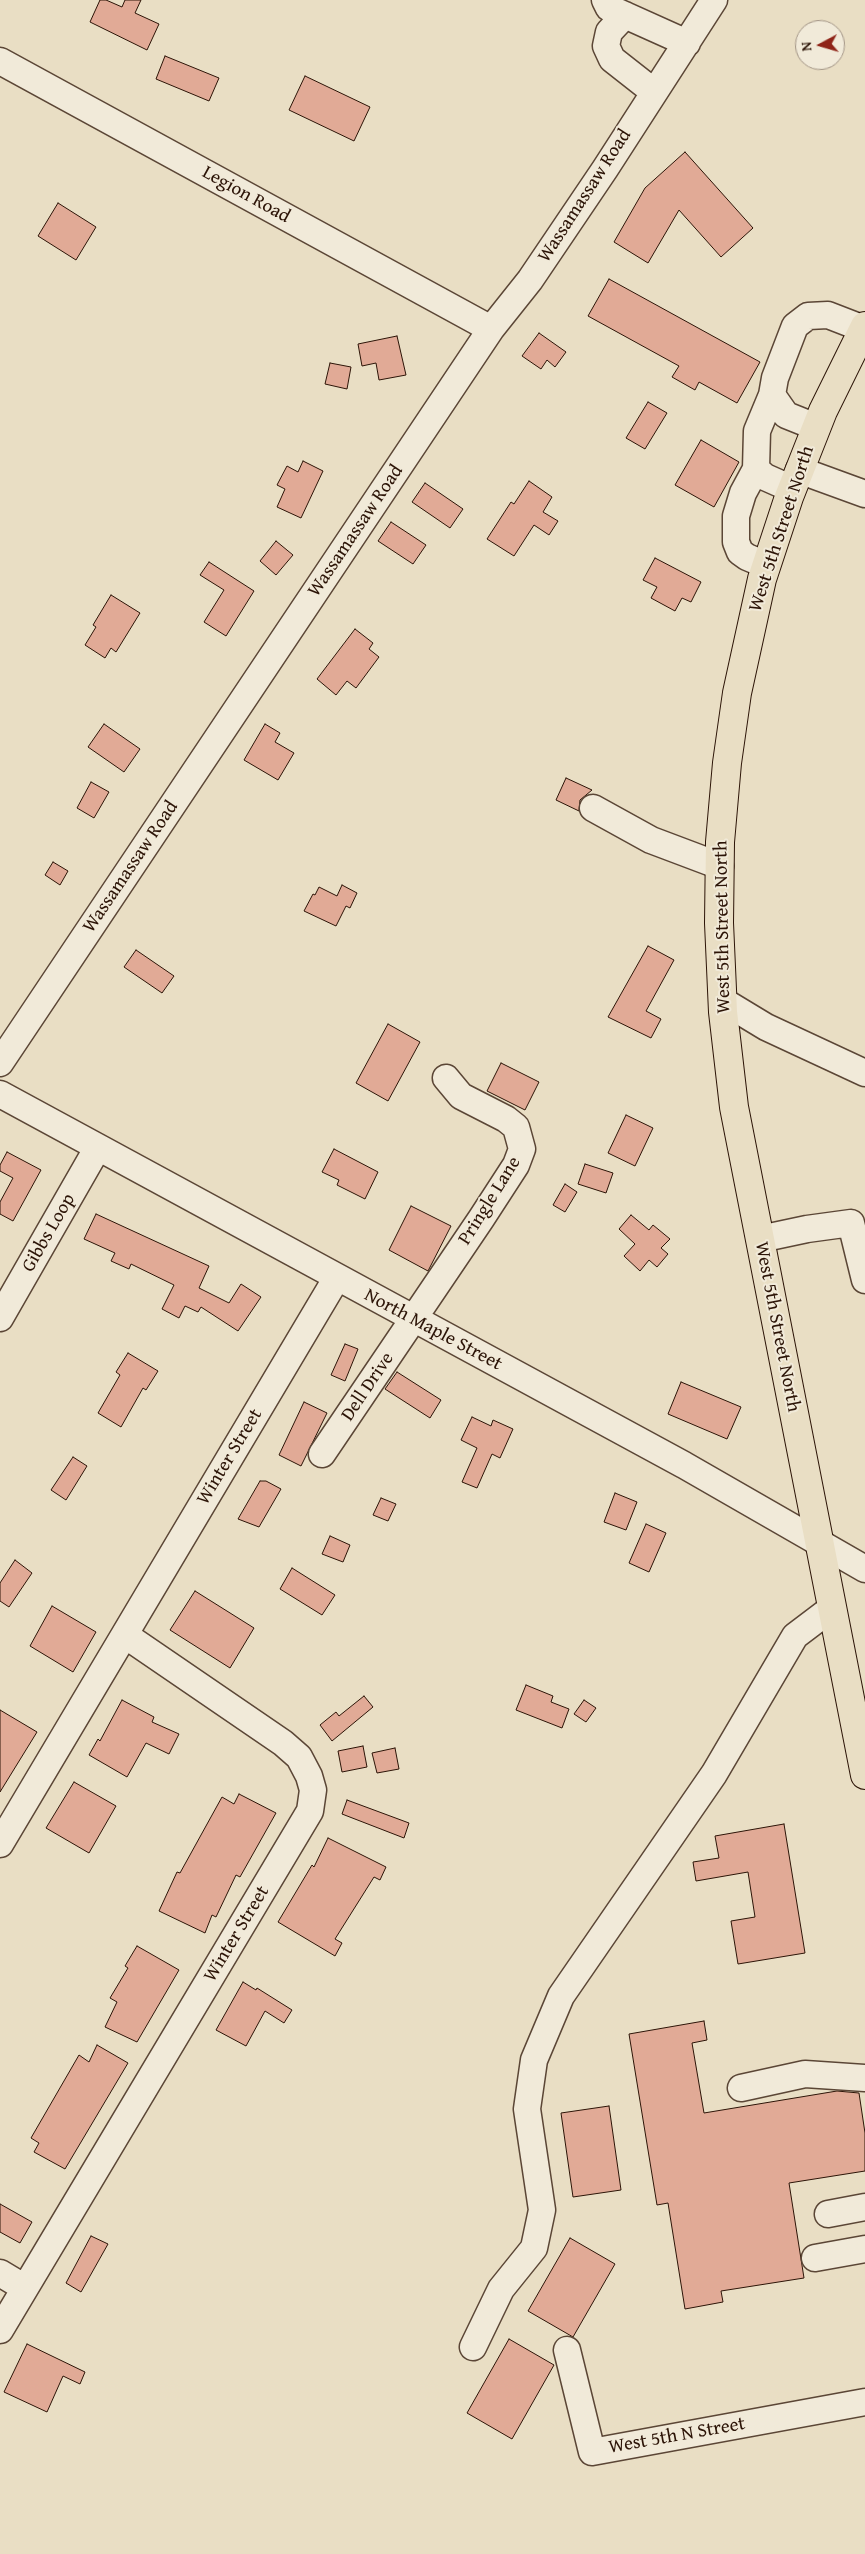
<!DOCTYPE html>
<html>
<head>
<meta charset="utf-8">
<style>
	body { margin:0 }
	#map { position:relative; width:865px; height:2554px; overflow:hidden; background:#e9dec4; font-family:"Gentium Book Plus",serif }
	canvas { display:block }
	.north { position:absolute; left:795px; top:20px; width:50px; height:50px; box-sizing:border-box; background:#f1ead9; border:1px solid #a29485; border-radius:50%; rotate:264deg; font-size:14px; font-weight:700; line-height:20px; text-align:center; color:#2c1407 }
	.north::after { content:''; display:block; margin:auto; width:18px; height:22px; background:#8f2418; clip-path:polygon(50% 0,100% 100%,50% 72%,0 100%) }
</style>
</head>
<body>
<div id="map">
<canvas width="865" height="2554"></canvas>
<div class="north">N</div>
</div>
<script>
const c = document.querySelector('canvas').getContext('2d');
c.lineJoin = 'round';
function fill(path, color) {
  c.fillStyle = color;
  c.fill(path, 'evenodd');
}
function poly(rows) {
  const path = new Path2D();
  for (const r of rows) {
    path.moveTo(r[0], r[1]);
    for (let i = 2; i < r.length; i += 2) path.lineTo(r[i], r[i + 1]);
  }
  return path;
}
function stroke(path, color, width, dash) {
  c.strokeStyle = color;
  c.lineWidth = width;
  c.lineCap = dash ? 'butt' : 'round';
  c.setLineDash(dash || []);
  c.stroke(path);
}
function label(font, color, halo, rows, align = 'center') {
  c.font = font + ' "Gentium Book Plus",serif';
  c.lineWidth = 4;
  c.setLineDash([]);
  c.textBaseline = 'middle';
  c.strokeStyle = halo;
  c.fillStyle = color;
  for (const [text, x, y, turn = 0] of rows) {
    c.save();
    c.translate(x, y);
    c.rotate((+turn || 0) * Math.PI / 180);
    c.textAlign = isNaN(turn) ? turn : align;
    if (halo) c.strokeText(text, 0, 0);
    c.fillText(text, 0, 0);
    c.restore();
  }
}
const building = poly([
	[100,0,106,0,122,7,125,0,141,0,135,13,159,24,147,50,90,22,100,0],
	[165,56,219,78,209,101,156,79,165,56],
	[305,76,370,107,354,141,289,110,305,76],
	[685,152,753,228,721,257,679,210,648,263,614,242,645,188,685,152],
	[58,203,96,227,76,260,38,236,58,203],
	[609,279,760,362,737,403,699,382,695,390,672,377,679,366,588,316,609,279],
	[539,333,566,352,555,367,547,360,541,369,522,356,539,333],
	[397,336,406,375,379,380,376,363,362,366,358,344,397,336],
	[330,363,351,367,347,389,325,384,330,363],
	[648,402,667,413,645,449,626,438,648,402],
	[701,440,739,462,714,507,675,485,701,440],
	[303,461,323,471,301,518,277,507,285,489,277,485,287,466,298,472,303,461],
	[529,481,552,497,543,512,558,521,549,535,534,525,514,556,487,539,511,502,514,504,529,481],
	[425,483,463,509,450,528,412,502,425,483],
	[391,522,426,545,413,564,378,541,391,522],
	[276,541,293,555,276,575,260,561,276,541],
	[655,558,701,582,691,602,682,598,675,611,651,598,657,587,643,580,655,558],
	[209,562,254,591,226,636,204,622,224,590,200,575,209,562],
	[111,595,140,613,116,652,111,648,105,658,85,645,96,627,93,625,111,595],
	[355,629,373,643,369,649,379,657,356,688,347,681,336,695,317,679,355,629],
	[104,724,140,749,124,772,88,747,104,724],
	[265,724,280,733,275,742,294,753,278,780,244,760,265,724],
	[566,778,592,790,580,800,579,811,556,800,566,778],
	[91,782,109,792,94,818,77,808,91,782],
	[53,862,68,871,60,885,45,875,53,862],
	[342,885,357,893,350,908,346,906,336,926,304,911,313,894,315,895,319,887,337,896,342,885],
	[648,946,674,960,646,1011,661,1019,651,1038,608,1017,648,946],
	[136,950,174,976,162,993,124,967,136,950],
	[388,1024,420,1042,388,1101,356,1083,388,1024],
	[501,1063,539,1082,525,1110,487,1091,501,1063],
	[626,1115,653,1128,635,1166,608,1153,626,1115],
	[334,1149,378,1172,365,1199,337,1185,339,1180,322,1172,334,1149],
	[7,1152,41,1170,13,1221,0,1214,0,1202,13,1178,0,1171,0,1165,7,1152],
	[585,1164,613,1173,606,1193,578,1184,585,1164],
	[565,1184,577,1192,565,1212,553,1205,565,1184],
	[411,1206,451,1226,428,1271,389,1250,411,1206],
	[96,1214,209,1266,199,1288,229,1303,241,1284,261,1297,238,1331,201,1307,198,1312,185,1306,179,1318,162,1309,174,1285,131,1264,129,1269,111,1261,115,1253,84,1239,96,1214],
	[631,1215,649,1230,653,1225,670,1239,661,1248,668,1254,657,1267,649,1260,640,1271,624,1256,635,1244,619,1229,631,1215],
	[345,1344,358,1349,345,1381,331,1375,345,1344],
	[128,1353,158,1371,146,1390,143,1388,121,1427,98,1413,120,1375,116,1372,128,1353],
	[397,1372,441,1400,430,1418,385,1389,397,1372],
	[681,1382,741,1407,727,1439,668,1414,681,1382],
	[304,1402,327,1413,301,1466,279,1455,304,1402],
	[472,1417,491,1426,493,1420,513,1429,500,1458,492,1454,477,1488,462,1482,477,1448,461,1440,472,1417],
	[73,1457,87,1466,66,1500,51,1490,73,1457],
	[260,1481,266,1481,281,1489,259,1527,238,1519,260,1481],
	[615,1493,637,1502,626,1530,604,1522,615,1493],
	[381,1498,396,1504,388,1521,373,1515,381,1498],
	[646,1524,666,1533,649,1572,629,1563,646,1524],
	[330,1536,350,1545,343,1562,322,1554,330,1536],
	[15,1560,32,1573,9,1607,0,1601,0,1583,15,1560],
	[292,1568,335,1595,322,1615,280,1589,292,1568],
	[195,1591,254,1628,230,1668,170,1630,195,1591],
	[52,1606,96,1632,73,1672,30,1646,52,1606],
	[526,1685,553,1696,551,1702,569,1709,562,1728,516,1710,526,1685],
	[364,1696,373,1707,332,1741,320,1725,336,1712,339,1716,364,1696],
	[122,1700,154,1717,152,1722,179,1734,169,1754,146,1743,127,1777,89,1755,98,1739,100,1741,122,1700],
	[584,1700,596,1708,586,1722,574,1714,584,1700],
	[0,1710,37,1732,0,1792,0,1710],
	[363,1746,367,1767,342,1772,338,1751,363,1746],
	[395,1748,399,1769,377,1773,372,1753,395,1748],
	[74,1782,116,1806,89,1853,46,1828,74,1782],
	[239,1794,276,1813,240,1877,236,1875,216,1917,212,1915,205,1933,159,1911,177,1872,180,1873,222,1797,234,1804,239,1794],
	[347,1800,409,1823,404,1838,342,1814,347,1800],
	[784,1824,805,1953,738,1964,731,1921,755,1917,748,1872,696,1881,693,1862,719,1858,715,1836,784,1824],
	[328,1838,386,1867,380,1880,374,1877,335,1939,342,1943,335,1956,278,1922,312,1865,314,1867,328,1838],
	[137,1946,179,1970,137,2042,105,2027,117,2002,110,1998,128,1968,125,1966,137,1946],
	[243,1982,256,1990,257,1988,292,2010,284,2023,265,2011,246,2046,216,2030,243,1982],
	[704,2021,707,2040,692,2043,704,2113,837,2091,859,2093,865,2133,865,2171,789,2183,804,2278,721,2291,723,2302,685,2309,668,2203,657,2205,629,2034,704,2021],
	[97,2045,128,2063,65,2169,34,2152,39,2143,31,2138,79,2055,89,2062,97,2045],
	[609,2106,621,2190,573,2197,561,2113,609,2106],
	[0,2204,32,2222,20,2243,0,2232,0,2204],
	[91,2236,108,2244,81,2292,66,2283,91,2236],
	[570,2238,615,2264,573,2337,528,2311,570,2238],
	[509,2339,554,2365,512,2439,467,2413,509,2339],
	[27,2344,85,2372,80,2384,63,2376,47,2412,4,2392,27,2344]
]);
const minor = poly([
	[605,0,609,8,687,43],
	[625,15,609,32,606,46,612,59,654,92],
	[0,61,491,329],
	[772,395,757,431,756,469,765,477,792,489],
	[816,427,786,415,772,395,775,378,795,326,808,316,828,315,864,329],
	[756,469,743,493,736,516,736,542,740,552,747,557,766,565],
	[799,470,865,494],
	[593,808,651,840,720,866],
	[723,1001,766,1027,865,1073],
	[0,1063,491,329,530,280,605,169,714,0],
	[0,1094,684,1465,865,1569],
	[760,1239,807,1229,851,1223,865,1280],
	[0,1318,98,1147],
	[322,1454,481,1219,516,1165,522,1149,516,1127,506,1119,461,1096,446,1078],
	[0,1844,336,1279],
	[741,2088,805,2074,865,2078],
	[828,2214,865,2207],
	[815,2258,865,2249],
	[0,2273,25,2288],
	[0,2330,310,1811,313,1790,309,1776,299,1757,283,1743,125,1635],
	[473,2347,501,2289,534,2248,542,2210,527,2109,534,2060,561,1996,714,1774,795,1636,832,1608],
	[567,2350,592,2452,865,2402]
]);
const major = poly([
	[865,326,823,411,789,497,762,579,737,693,727,763,720,842,719,923,723,1012,734,1107,865,1775]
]);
const streetNames = [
	["Legion Road",246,195,29],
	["Wassamassaw Road",585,196,-57],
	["West 5th Street North",782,529,-72],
	["Wassamassaw Road",356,531,-56],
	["Wassamassaw Road",131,867,-56],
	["West 5th Street North",723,927,-91],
	["Pringle Lane",490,1201,-58],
	["Gibbs Loop",49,1233,-60],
	["West 5th Street North",777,1327,79],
	["North Maple Street",433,1330,28],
	["Dell Drive",368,1387,-56],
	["Winter Street",230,1457,-59],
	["Winter Street",237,1934,-59],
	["West 5th N Street",677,2436,-10]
];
fill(building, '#e1aa96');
stroke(building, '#2c1407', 1);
stroke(minor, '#5b4636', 29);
stroke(major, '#2c1407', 30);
stroke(minor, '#f1ead9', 26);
stroke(major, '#e9dec4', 28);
label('19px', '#2c1407', '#f1ead9', streetNames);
</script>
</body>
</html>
